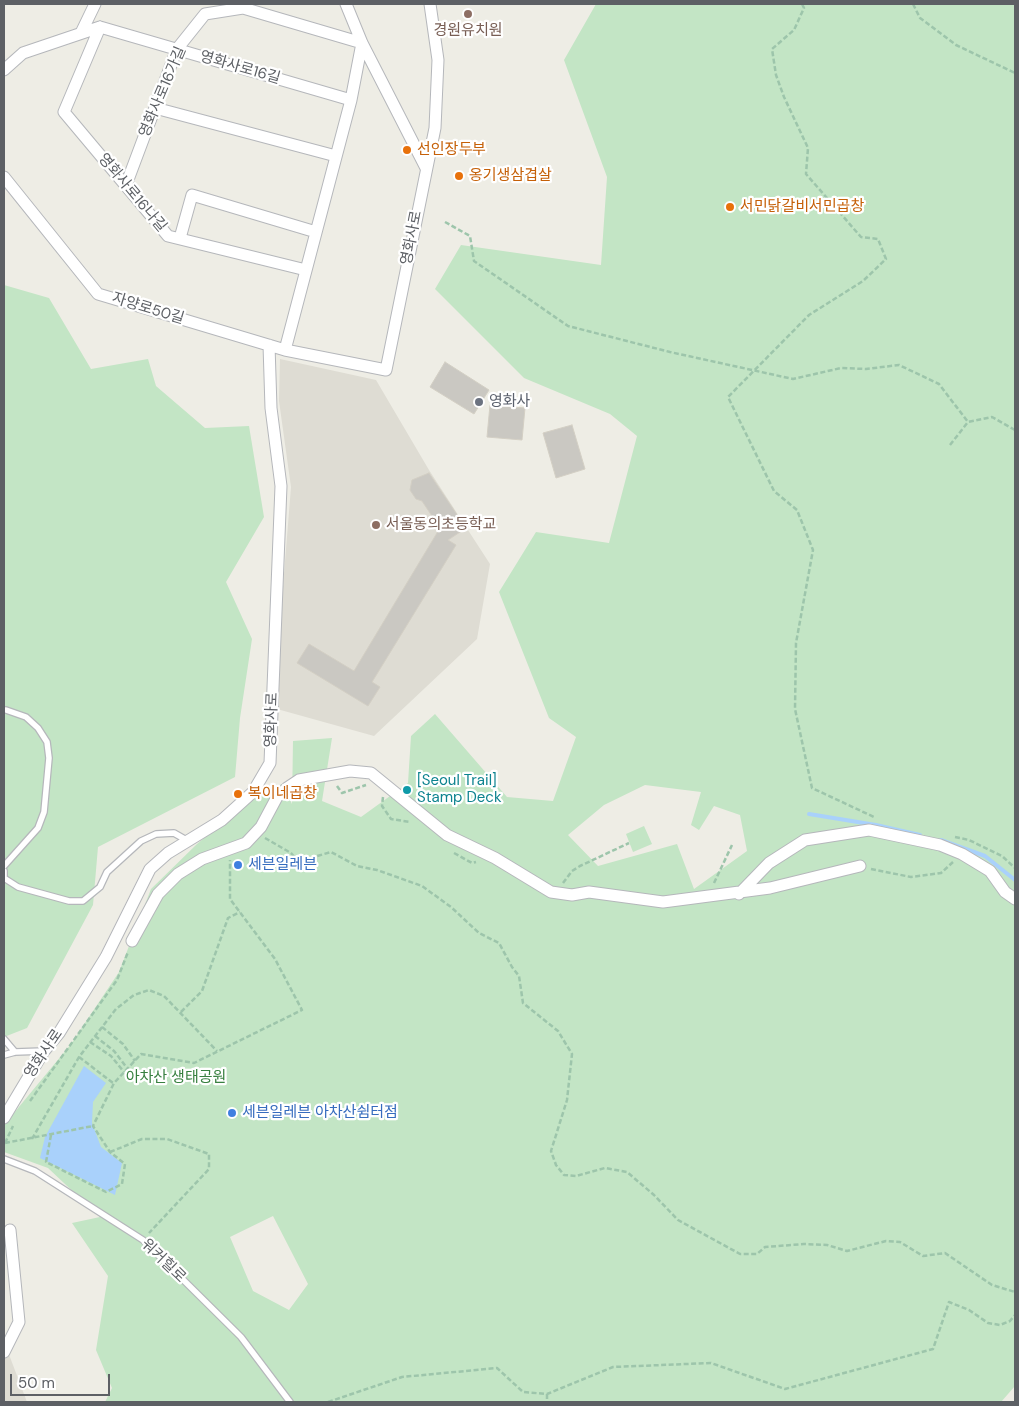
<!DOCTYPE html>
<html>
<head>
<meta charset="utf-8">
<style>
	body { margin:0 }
	#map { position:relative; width:1019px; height:1406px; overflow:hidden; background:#eeede5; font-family:"DM Sans",sans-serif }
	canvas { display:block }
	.frame { position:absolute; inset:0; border:5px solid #5d6065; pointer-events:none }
	.scale { position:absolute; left:10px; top:1374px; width:100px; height:22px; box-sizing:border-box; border:2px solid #5d6065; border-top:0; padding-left:6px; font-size:15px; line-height:18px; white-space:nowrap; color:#5d6065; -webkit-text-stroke:4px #fff; paint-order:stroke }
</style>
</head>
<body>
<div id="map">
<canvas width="1019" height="1406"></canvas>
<div class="frame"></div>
<div class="scale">50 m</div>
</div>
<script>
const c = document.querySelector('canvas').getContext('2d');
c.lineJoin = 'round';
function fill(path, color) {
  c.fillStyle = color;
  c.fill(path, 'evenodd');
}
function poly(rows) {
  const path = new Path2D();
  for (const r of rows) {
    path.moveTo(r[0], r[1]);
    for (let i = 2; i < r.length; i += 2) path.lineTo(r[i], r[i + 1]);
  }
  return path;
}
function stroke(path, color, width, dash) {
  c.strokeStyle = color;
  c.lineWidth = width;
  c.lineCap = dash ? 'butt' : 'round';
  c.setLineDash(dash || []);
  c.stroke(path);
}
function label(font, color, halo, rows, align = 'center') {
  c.font = font + ' "DM Sans","Noto Sans KR",sans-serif';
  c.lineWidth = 4.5;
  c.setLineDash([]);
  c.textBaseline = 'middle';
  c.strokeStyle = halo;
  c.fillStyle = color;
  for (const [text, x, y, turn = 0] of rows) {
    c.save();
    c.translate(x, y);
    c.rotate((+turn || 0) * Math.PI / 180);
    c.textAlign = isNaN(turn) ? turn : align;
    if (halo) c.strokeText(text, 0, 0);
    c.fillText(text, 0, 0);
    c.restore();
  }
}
const education = poly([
	[280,359,376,380,429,470,490,564,477,639,374,736,277,709,277,661,291,487,279,401],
	[5,1344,27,1402,4,1402]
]);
const green = poly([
	[596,4,1015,4,1015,1386,1001,1402,105,1402,112,1388,96,1350,108,1276,72,1223,100,1217,48,1168,4,1152,4,1125,71,1044,119,972,151,889,197,844,252,797,282,784,292,804,293,741,332,738,322,801,361,817,408,783,411,736,435,714,507,797,553,801,576,737,549,718,499,592,536,532,609,543,637,436,610,414,524,378,435,289,461,245,601,265,607,177,564,60],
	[645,785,701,792,691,825,699,830,714,806,740,815,747,851,694,889,677,844,598,866,568,835,604,805],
	[273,1216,308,1284,289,1310,253,1291,230,1237],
	[4,285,49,298,91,369,148,359,156,386,205,428,249,426,264,517,226,582,252,639,240,718,235,777,98,847,93,905,27,1028,4,1037],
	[644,826,652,844,633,852,626,834]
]);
const water = poly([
	[84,1066,106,1083,93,1102,92,1123,101,1147,122,1163,115,1195,40,1158,45,1137]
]);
const stream = poly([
	[809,814,876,825,920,835],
	[941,840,985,856,1015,880]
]);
const building = poly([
	[445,362,489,390,474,414,430,387,445,362],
	[490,405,525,408,522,440,487,437,490,405],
	[572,425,585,469,556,478,543,433,572,425],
	[429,473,466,528,448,540,456,545,372,682,380,687,368,706,297,663,309,644,354,671,440,528,422,501,416,499,410,490,412,480,429,473]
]);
const path = poly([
	[802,4,804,8,794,30,772,49,776,75,784,97,808,148,806,174,861,237,878,239,886,259,863,281,809,315,728,397,774,491,797,510,813,550,796,643,795,709,812,788,874,817],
	[913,4,920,18,956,45,1015,73],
	[445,222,470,236,474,261,568,326,670,352,793,379,841,368,866,369,899,365,939,384,968,422,992,417,1015,430],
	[950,445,968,422],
	[337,786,342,793,366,785],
	[383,797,382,806,391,819,410,822],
	[955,837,969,840,1002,856,1015,868],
	[265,838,291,853,297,860,307,859,331,852,357,866,377,870,422,886,451,907,479,933,499,943,512,967,519,976,523,1003,558,1031,572,1054,567,1100,551,1151,556,1165,564,1175,576,1176,605,1168,627,1172,654,1195,678,1220,740,1254,757,1254,765,1247,804,1244,827,1245,847,1251,886,1241,900,1242,923,1256,945,1253,992,1285,1015,1292],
	[454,853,472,863,476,862],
	[871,869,911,877,941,873,953,862],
	[563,883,572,871,580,866,629,843],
	[714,883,732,845],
	[181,1012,202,991,228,918,240,912],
	[102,1027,123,1044,135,1061],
	[95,1036,114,1051,127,1068],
	[90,1042,111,1056,124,1072],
	[79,1057,113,1083],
	[30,1101,117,980,128,952],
	[51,1135,46,1162,106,1192,122,1184,125,1164,110,1152,93,1126,114,1083,141,1054,194,1063,302,1010,275,959,230,899,230,860],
	[32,1139,79,1057,116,1009,134,995,149,990,164,996,217,1051],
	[5,1143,13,1126],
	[5,1143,93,1126],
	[110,1152,142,1139,167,1139,209,1154,209,1169,149,1233],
	[547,1394,547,1402],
	[328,1402,402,1377,497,1368,523,1392,547,1394,613,1367,711,1363,785,1389,933,1349,949,1302,969,1310,988,1323,1000,1325,1010,1321,1015,1315]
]);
const lane = poly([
	[4,866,38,828,44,812,49,758,47,742,38,728,26,717,6,710],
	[4,871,4,878,18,887,69,901,83,901,100,887,107,872,141,841,156,834,174,833,188,841],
	[4,1039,15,1052],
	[4,1055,15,1052,44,1051],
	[4,1159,35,1171,143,1240,241,1337,290,1402]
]);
const street = poly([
	[346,4,362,43,426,168],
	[100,27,64,112,168,236,306,270],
	[100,27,351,100],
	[81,33,95,4],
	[4,70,23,53,100,27],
	[155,108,336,156],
	[4,177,98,294,285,350,386,370,435,128,438,60,430,4],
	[126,185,177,49,205,14,243,8,362,43,351,100,285,350],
	[180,238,192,195,316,232],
	[739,894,769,863,805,840,869,830,940,845,962,854,990,871,1005,892,1015,899],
	[132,941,158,894,178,874,202,859,246,843,261,827,277,797,287,788,299,780,350,771,371,773,447,835,495,858,551,892,572,895,589,892,663,902,770,888,860,866],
	[4,1118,44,1051,59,1033,106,957,150,869,168,853,222,820,253,792,270,763,281,486,271,408,269,345],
	[4,1352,19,1322,10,1230]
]);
const markers = [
	[468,14,5,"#8d6e63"],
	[407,150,5,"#e8710a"],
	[459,176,5,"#e8710a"],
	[730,207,5,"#e8710a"],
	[479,402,5,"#6b7280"],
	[376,525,5,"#8d6e63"],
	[407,790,5,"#0f9aa8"],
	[238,794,5,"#e8710a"],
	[238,865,5,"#3f7fe0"],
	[232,1113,5,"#3f7fe0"]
];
const educationNames = [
	["경원유치원",468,31],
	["서울동의초등학교",386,525,"left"]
];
const streetNames = [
	["영화사로16길",240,68,16],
	["영화사로16가길",163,92,-67],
	["영화사로16나길",132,193,50],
	["영화사로",412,238,-79],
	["자양로50길",148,309,17],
	["영화사로",272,720,-88],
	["영화사로",44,1054,-56],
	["워커힐로",163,1261,44]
];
const foodNames = [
	["선인장두부",417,150],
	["옹기생삼겹살",469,176],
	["서민닭갈비서민곱창",740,207],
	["복이네곱창",248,794]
];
const worshipNames = [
	["영화사",489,402]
];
const cultureNames = [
	["[Seoul Trail]",417,781],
	["Stamp Deck",417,798]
];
const shopNames = [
	["세븐일레븐",248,865],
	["세븐일레븐 아차산쉼터점",242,1113]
];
const parkNames = [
	["아차산 생태공원",176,1078]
];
fill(education, '#dedcd3');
fill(green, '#c3e5c5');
fill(water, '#a9d1fb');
stroke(stream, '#a9d1fb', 4);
fill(building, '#cac8c2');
stroke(building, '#d3cfc4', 1);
stroke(lane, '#b5b7bb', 8);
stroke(street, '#b5b7bb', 13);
stroke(path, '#9dc5ab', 2.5, [5, 2.5]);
stroke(lane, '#fff', 5.5);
stroke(street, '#fff', 11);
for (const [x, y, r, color] of markers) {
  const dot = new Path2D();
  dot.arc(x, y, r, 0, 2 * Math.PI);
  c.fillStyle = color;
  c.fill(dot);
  stroke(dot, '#fff', 2);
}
label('15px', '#785e54', '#fff', educationNames);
label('15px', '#5d6065', '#fff', streetNames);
label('15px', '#c56008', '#fff', foodNames, 'left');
label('15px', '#5b616d', '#fff', worshipNames, 'left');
label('15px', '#0d838f', '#fff', cultureNames, 'left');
label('15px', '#366cbe', '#fff', shopNames, 'left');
label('15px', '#388040', '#fff', parkNames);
</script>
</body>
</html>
